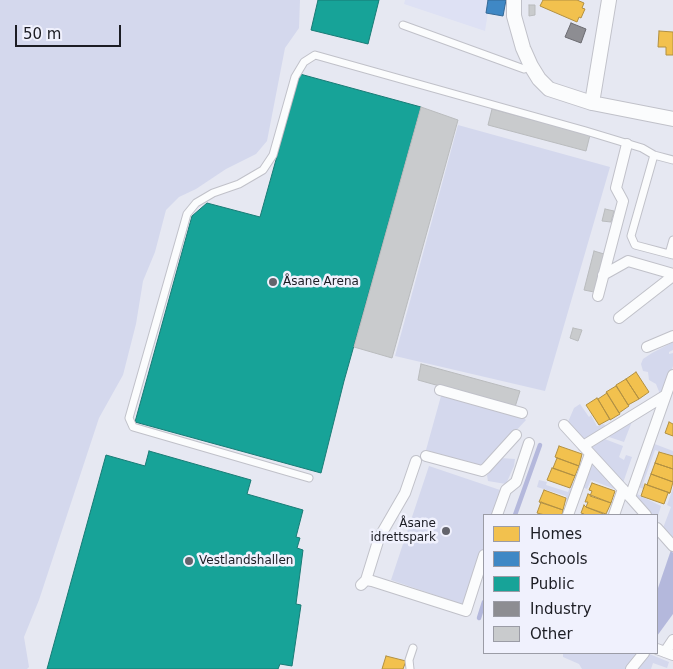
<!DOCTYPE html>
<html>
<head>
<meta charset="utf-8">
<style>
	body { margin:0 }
	#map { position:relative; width:673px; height:669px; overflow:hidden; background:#e6e8f2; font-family:"DejaVu Sans",sans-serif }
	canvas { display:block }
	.legend { position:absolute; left:483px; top:514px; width:175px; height:140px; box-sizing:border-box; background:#f0f1fd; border:1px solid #9b9ca6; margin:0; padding:6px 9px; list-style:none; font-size:15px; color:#1c1d24 }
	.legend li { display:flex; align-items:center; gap:10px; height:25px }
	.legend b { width:25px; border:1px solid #9b9ca6 }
	.scale { position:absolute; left:15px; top:25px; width:106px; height:22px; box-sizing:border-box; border:2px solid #1c1d24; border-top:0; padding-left:6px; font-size:15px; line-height:18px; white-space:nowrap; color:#1c1d24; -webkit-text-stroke:4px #f0f1fd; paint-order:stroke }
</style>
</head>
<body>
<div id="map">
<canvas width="673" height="669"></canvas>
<ul class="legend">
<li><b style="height:14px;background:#f2c14e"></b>Homes</li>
<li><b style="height:14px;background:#3f88c5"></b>Schools</li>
<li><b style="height:14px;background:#17a398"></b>Public</li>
<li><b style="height:14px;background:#8d8d92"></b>Industry</li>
<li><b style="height:14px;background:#c9cbcd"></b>Other</li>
</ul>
<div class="scale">50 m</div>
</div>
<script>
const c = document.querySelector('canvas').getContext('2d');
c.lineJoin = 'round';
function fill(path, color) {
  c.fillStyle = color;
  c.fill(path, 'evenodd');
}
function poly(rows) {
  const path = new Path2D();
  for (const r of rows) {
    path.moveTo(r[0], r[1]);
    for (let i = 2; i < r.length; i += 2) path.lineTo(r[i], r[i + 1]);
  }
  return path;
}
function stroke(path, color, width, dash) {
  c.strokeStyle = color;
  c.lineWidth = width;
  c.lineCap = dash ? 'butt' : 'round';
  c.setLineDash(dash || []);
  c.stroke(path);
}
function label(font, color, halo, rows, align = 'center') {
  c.font = font + ' "DejaVu Sans",sans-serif';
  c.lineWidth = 5;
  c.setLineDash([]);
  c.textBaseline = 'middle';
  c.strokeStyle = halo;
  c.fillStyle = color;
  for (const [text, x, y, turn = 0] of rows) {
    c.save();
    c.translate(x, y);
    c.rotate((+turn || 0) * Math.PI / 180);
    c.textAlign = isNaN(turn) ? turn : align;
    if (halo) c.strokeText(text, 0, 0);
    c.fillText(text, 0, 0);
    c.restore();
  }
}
const built = poly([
	[405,0,490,0,485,31,404,4]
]);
const green = poly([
	[0,0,300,0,299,28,285,48,267,141,256,154,226,169,196,189,179,197,166,210,155,252,143,281,136,324,123,375,99,418,39,600,24,637,29,667,27,669,0,669],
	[458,125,610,167,545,391,395,356],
	[673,342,673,350,669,352,669,354,673,353,673,366,664,392,660,394,656,384,649,380,648,372,643,371,641,364,643,359,652,353],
	[441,396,522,416,526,420,482,467,426,450],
	[580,404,589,417,591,415,597,426,604,424,607,428,598,433,595,432,585,441,568,422,574,408],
	[633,419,624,442,606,436],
	[602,438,623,446,619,457,624,460,626,455,632,457,623,483,590,446],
	[652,443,673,451,673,456,655,450,643,484,644,485,643,489,639,487,637,494,661,506,657,519,657,515,652,515,634,495],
	[501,458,515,459,514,466,506,484,488,481,487,475],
	[591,460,617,490,591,480,587,489,582,487],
	[429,466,503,491,495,515,484,515,484,546,464,605,391,580],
	[539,480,547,482,546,485,568,492,572,483,576,484,570,502,565,500,566,496,537,487],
	[673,488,673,539,663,528,671,507,667,505],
	[563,653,636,653,638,655,627,669,582,669,579,664,563,657],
	[647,653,669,662,667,668,653,663,651,669,635,669]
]);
const water = poly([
	[671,550,673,553,673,614,657,636,657,591]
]);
const homes = poly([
	[543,0,577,0,584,3,582,8,585,9,581,18,579,17,577,22,540,6,543,0],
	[659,31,673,32,673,55,666,55,666,47,658,47,659,31],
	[636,372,649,392,639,399,626,379,636,372],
	[626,379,639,399,628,405,616,385,626,379],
	[616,386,629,406,619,413,606,392,616,386],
	[607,393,620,414,610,420,598,399,607,393],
	[597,398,610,419,599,425,586,405,597,398],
	[669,422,673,424,673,436,665,433,669,422],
	[559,446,582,454,579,466,555,457,559,446],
	[659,452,673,456,673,469,655,463,659,452],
	[557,458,579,466,575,476,553,468,557,458],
	[655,463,673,469,673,482,651,474,655,463],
	[552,468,575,476,570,488,547,480,552,468],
	[651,474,673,482,670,493,647,485,651,474],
	[592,483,615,491,611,503,590,496,592,491,589,490,592,483],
	[645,484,670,493,668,493,664,504,641,496,645,484],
	[544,490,566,498,563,510,539,502,544,490],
	[588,494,611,503,606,514,586,507,588,502,585,502,588,494],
	[541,502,563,510,562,515,545,515,537,513,541,502],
	[584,505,586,507,606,515,583,515,584,514,581,513,584,505],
	[386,656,406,661,403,669,382,669,386,656]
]);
const schools = poly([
	[488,0,506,0,503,16,486,13,488,0]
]);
const public = poly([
	[318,0,379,0,368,44,311,30,318,0],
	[300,74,421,107,344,381,321,473,135,422,192,216,207,203,260,217,300,74],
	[149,451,251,480,247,494,303,510,296,537,300,538,297,548,303,550,296,604,301,605,292,666,280,664,278,669,47,669,106,455,145,466,149,451]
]);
const industry = poly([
	[571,23,586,29,581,43,565,37,571,23]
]);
const stream = poly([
	[515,515,540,445],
	[479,618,484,602]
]);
const building = poly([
	[529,5,535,5,535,15,529,16,529,5],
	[421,107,458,120,392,358,354,347,421,107],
	[492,109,590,135,586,151,488,125,492,109],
	[605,209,614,211,611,222,602,221,605,209],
	[594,251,604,254,594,292,584,290,594,251],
	[573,328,582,330,578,341,570,338,573,328],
	[421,364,520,391,515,407,418,380,421,364]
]);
const service = poly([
	[403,25,524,69,531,66],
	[673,160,654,155,631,236,635,245,673,255],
	[669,254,673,240],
	[309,478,133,427,129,418,187,214,196,203,213,193,239,184,263,170,273,155,295,77,304,62,315,55,586,131,642,148,654,155],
	[410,669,409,660,413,648]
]);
const pedestrian = poly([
	[603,275,628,261,673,274],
	[598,296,623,201,616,188,627,144],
	[619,318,673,276],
	[647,347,673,336],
	[440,390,522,413],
	[564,425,630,497],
	[583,446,666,395],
	[426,456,482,471,486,468,516,435],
	[497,515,506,490,516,482,529,443],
	[568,515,590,454],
	[614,515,623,489],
	[646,515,630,497,673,375],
	[657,528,673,546],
	[366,580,372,581,466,611,484,555],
	[361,585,366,580,379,538,405,493,416,461],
	[657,649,673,655],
	[665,652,673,640],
	[631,669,644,653]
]);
const minor = poly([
	[514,0,514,16,523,48,531,66,539,79,549,89,592,103,673,119],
	[592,103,609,0]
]);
const markers = [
	[273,282,5,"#63646c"],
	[446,531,5,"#63646c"],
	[189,561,5,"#63646c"]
];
const poiNames = [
	["Åsane Arena",283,282],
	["Åsane",436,524,"right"],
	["idrettspark",436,538,"right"],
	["Vestlandshallen",199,561]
];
fill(built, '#dee1f4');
fill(green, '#d4d8ed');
fill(water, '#b4b8dc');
fill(homes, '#f2c14e');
stroke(homes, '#b29041', 1);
fill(schools, '#3f88c5');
stroke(schools, '#346895', 1);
fill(public, '#17a398');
stroke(public, '#187b75', 1);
fill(industry, '#8d8d92');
stroke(industry, '#6b6b71', 1);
stroke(stream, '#b4b8dc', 4.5);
fill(building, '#c9cbcd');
stroke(building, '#b9bbbd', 1);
stroke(service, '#c0c1c9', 9);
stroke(pedestrian, '#c0c1c9', 12);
stroke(minor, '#c0c1c9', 16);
stroke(service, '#fbfcfd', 7);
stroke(pedestrian, '#fbfcfd', 10);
stroke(minor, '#fbfcfd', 14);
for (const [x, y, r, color] of markers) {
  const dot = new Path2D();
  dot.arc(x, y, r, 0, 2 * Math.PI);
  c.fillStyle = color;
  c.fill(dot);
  stroke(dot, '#f0f1fd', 2);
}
label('12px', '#1c1d24', '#f0f1fd', poiNames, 'left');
</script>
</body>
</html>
